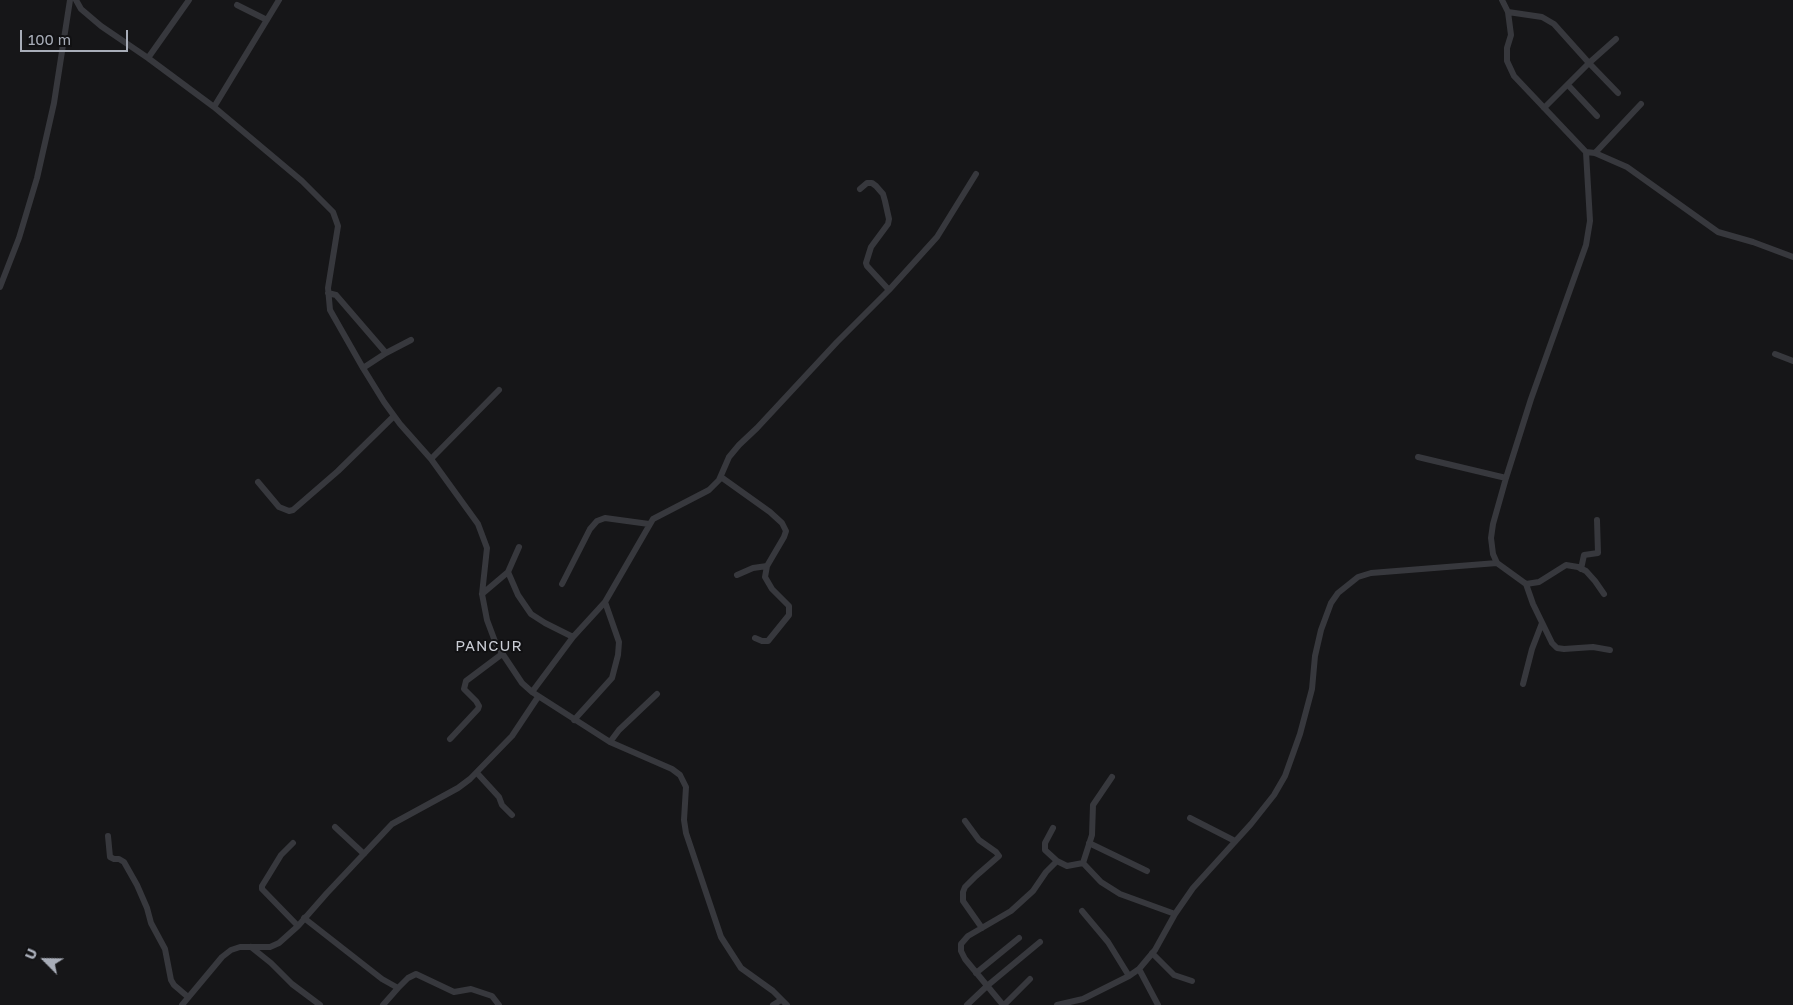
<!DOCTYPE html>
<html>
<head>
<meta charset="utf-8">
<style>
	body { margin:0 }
	#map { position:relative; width:1793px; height:1005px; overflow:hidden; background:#161618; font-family:"Golos Text",sans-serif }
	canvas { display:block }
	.north { position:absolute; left:20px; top:935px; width:50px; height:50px; -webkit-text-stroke:4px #111113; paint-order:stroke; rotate:293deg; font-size:14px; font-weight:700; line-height:20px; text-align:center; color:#a8adb8 }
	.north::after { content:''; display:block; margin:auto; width:18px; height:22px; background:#a8adb8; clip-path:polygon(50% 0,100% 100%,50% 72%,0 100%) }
	.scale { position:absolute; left:20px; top:30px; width:108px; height:22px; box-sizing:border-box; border:2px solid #a8adb8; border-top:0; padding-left:6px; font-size:15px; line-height:18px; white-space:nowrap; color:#a8adb8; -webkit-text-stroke:4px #111113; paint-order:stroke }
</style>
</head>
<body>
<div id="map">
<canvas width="1793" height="1005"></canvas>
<div class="north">U</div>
<div class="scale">100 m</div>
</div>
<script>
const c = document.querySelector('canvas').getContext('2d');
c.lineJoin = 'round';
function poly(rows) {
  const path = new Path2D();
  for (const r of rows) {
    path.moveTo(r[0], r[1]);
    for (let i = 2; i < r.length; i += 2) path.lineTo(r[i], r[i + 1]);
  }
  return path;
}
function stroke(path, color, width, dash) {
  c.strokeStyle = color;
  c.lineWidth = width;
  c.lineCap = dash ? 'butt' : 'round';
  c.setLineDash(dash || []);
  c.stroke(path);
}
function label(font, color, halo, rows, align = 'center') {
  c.font = font + ' "Golos Text",sans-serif';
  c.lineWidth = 4;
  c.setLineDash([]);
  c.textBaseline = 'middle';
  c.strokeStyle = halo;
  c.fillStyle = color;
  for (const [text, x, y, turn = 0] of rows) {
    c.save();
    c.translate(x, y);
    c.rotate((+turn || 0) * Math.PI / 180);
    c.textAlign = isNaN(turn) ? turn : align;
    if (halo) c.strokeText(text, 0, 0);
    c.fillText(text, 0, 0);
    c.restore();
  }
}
const minor = poly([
	[76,0,81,9,101,26,148,58,214,107,302,181,333,212,338,226,328,288,330,310,363,368,384,402,400,424,431,459,478,524,487,548,482,594,487,620,496,644,522,683,532,692,610,742,672,769,680,775,686,787,684,820,686,833,721,937,741,968,773,991,787,1005],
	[1502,0,1508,12,1511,35,1507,48,1507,61,1514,76,1586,152,1595,153,1627,167,1718,232,1753,242,1793,257],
	[237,5,267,20],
	[1508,12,1542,17,1554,24,1589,63,1618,93],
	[148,58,189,0],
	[1568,85,1597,116],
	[214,107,279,0],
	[1544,108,1589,63,1616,39],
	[1586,152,1590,221,1586,245,1531,399,1506,478,1493,524,1491,538,1493,554,1497,563,1526,584,1539,582,1566,565,1578,567,1586,571,1595,581,1604,594],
	[1595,153,1641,104],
	[860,189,867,183,872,183,876,186,883,194,885,201,889,219,888,224,871,247,866,263,867,266,889,290],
	[0,287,19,238,37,178,54,103,70,0],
	[328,293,336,295,386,353,363,368],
	[386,353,411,340],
	[1775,354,1793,361],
	[1418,457,1506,478],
	[431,459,499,390],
	[721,477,770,512,782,523,786,531,784,537,767,566,765,577,772,589,789,606,789,615,768,641,762,641,755,638],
	[258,482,279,507,289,511,293,510,338,471,394,416],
	[1581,569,1584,555,1598,553,1597,520],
	[508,572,518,595,531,614,545,623,573,637],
	[737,575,753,568,767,566],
	[562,584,590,529,597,521,605,518,649,524],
	[1526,584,1533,604,1552,643,1557,648,1564,649,1593,647,1610,650],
	[482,594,508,572,519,547],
	[1523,684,1532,649,1542,623],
	[532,692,573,637,605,602,653,519,709,490,719,480,729,457,739,445,757,428,837,342,889,290,937,237,976,174],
	[574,720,612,678,618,655,619,642,605,602],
	[450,739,478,709,479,706,476,701,464,689,466,681,502,654],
	[610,742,619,730,657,694],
	[477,773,499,797,502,805,512,815],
	[1190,818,1235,841],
	[965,821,979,840,996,852,999,856,976,876,965,887,963,892,963,901,982,928],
	[335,827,364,854],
	[1053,828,1045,843,1045,850,1057,861],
	[108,836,110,857,114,859,119,859,124,862,137,885,147,908,151,923,165,949,171,980,174,985,188,997],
	[293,843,281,855,270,873,262,886,262,889,298,926],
	[1089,843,1147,871],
	[1083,863,1101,882,1120,894,1175,914],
	[1082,911,1108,942,1129,976],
	[304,918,382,979,398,988,408,978,416,974,454,992,471,989,492,996,499,1005],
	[251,947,271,963,292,984,320,1005],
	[1152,953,1174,975,1192,981],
	[1139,969,1158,1005],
	[976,973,1019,938],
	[182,1005,222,957,231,950,240,947,270,947,279,943,298,926,327,893,392,824,458,788,470,779,512,736,538,697],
	[383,1005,398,988],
	[773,1005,781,1000],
	[967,1005,987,986,1040,942],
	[1003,1005,965,959,961,951,961,944,968,936,1011,911,1033,891,1046,872,1057,861,1067,866,1083,863,1092,835,1093,805,1112,777],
	[1004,1005,1030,979],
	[1057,1005,1083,999,1129,976,1139,969,1155,950,1175,914,1193,888,1251,824,1274,795,1285,776,1300,734,1312,689,1315,656,1321,630,1331,603,1338,593,1358,577,1371,573,1497,563]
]);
const quarterNames = [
	["PANCUR",489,646]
];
stroke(minor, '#37383d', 6);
c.letterSpacing = '1px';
label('15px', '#c9ccd4', '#111113', quarterNames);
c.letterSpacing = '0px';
</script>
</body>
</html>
